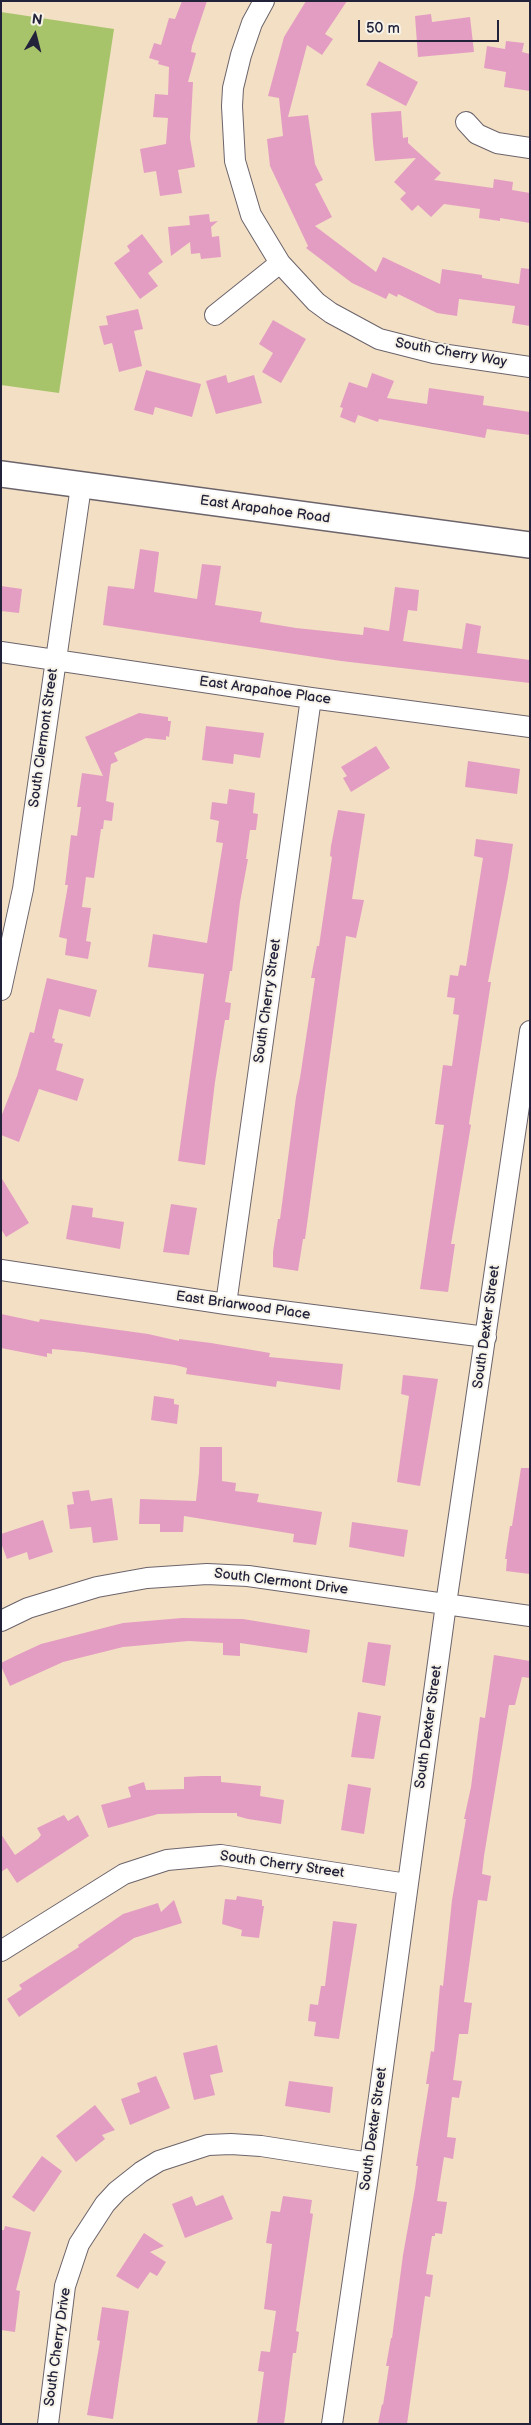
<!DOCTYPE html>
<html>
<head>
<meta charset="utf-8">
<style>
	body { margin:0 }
	#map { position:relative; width:531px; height:2425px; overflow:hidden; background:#f3dfc4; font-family:"Balsamiq Sans",sans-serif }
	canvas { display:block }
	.frame { position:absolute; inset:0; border:2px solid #22223b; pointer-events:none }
	.north { position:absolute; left:10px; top:10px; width:50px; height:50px; -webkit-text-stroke:4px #f7f3e8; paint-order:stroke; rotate:8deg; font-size:14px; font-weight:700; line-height:20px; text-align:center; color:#22223b }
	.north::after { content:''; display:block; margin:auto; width:18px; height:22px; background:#22223b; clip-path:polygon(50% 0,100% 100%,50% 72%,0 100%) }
	.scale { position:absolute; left:358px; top:20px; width:141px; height:22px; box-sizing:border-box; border:2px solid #22223b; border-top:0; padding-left:6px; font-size:15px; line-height:18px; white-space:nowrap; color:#22223b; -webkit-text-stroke:4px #f7f3e8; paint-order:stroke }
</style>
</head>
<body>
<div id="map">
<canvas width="531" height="2425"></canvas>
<div class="frame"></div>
<div class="north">N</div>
<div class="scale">50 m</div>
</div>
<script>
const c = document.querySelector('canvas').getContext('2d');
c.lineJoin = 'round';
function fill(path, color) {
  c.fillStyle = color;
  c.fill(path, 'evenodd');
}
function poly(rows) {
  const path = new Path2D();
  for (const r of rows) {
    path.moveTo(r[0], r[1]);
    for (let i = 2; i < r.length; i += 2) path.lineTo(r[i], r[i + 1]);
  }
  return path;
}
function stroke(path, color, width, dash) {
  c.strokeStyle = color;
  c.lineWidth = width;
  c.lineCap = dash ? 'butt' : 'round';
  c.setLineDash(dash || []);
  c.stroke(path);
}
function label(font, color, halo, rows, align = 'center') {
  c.font = font + ' "Balsamiq Sans",sans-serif';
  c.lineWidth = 4;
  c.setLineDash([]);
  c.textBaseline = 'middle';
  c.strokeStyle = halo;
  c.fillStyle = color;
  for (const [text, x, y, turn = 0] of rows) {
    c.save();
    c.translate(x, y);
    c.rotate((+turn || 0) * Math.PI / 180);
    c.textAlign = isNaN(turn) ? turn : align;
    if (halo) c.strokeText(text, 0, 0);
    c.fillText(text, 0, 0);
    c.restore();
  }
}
const green = poly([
	[1,12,114,29,59,393,1,385]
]);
const building = poly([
	[182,1,207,1,192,46,191,52,196,53,188,82,193,82,190,138,195,167,178,170,182,193,160,196,156,171,144,173,140,149,166,144,168,118,153,117,155,94,168,95,169,67,158,64,159,61,149,58,154,43,161,45,169,18,175,19],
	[306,1,347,1,325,34,333,39,322,55,307,45,288,117,308,115,315,164,323,180,315,184,332,217,315,226,376,272,383,257,440,284,442,269,482,275,482,278,519,284,521,268,530,269,530,326,512,323,515,306,459,299,457,316,437,313,398,294,397,297,389,293,386,299,352,283,306,248,308,246,270,166,267,139,283,136,279,98,268,96,284,37],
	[431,14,432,22,470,17,474,52,418,57,415,16],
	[506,41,524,43,522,52,530,54,530,91,504,87,506,72,484,68,487,46,505,49],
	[379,61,418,82,406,106,366,85],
	[401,111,403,138,408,137,408,143,441,173,434,180,493,188,494,179,513,182,512,190,530,193,530,223,500,218,500,221,479,218,480,209,444,204,431,217,418,205,412,211,400,199,406,193,394,182,416,158,375,161,373,143,371,113],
	[209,214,210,222,218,221,211,227,212,237,219,236,221,257,201,259,200,253,191,254,190,242,171,256,168,227,190,225,189,216],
	[142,234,163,262,148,273,158,286,140,299,114,263,130,251,127,246],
	[138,309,143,329,134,331,142,366,119,372,112,343,104,345,99,326,108,325,106,316],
	[273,320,306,339,281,383,262,372,273,353,259,344],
	[146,370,201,384,192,417,155,407,153,415,134,410],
	[372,373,394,381,387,398,427,404,429,388,484,396,483,405,530,412,530,435,487,429,485,438,379,419,378,422,358,415,355,423,340,417,343,408,340,407,349,382,367,388],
	[226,375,228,383,254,375,262,403,216,414,206,381],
	[140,549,159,552,154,592,197,599,202,564,221,566,215,605,262,612,260,622,296,628,363,635,364,627,389,631,395,587,419,590,417,611,408,610,403,641,462,649,466,623,481,626,477,653,530,660,530,683,341,661,103,625,108,586,134,589],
	[1,586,22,589,19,613,1,611],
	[139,713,168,717,168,721,171,721,169,737,166,736,166,740,146,738,114,753,118,761,111,764,106,801,114,803,112,821,104,820,103,829,101,829,94,878,86,877,82,907,91,908,86,941,91,942,88,959,65,955,67,939,59,937,68,885,65,885,71,835,77,836,81,807,77,807,82,773,103,776,85,737],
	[206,726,264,733,260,758,234,754,233,764,202,760],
	[376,746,390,768,351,792,343,778,347,776,341,767],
	[468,761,520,769,517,794,465,787],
	[229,789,255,793,253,813,258,814,256,830,250,830,246,859,248,859,240,902,232,971,230,971,225,1002,231,1003,229,1020,225,1020,215,1082,205,1165,178,1161,204,974,148,967,153,934,207,943,223,843,216,842,219,821,210,819,212,802,227,804],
	[338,810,365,814,352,899,364,900,356,938,346,936,305,1239,303,1239,298,1271,273,1267,273,1252,278,1219,280,1219,296,1097,300,1078,315,978,311,978,317,946,319,946,332,857,330,856,331,846],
	[476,839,513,844,508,877,488,982,491,982,469,1124,471,1125,451,1244,455,1244,448,1292,420,1289,444,1125,435,1124,441,1080,443,1065,452,1066,459,1015,453,1014,455,998,447,997,450,975,458,976,460,965,466,966,483,858,474,856],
	[47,978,97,990,90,1017,59,1009,52,1038,55,1039,54,1042,63,1044,56,1070,84,1079,77,1101,39,1089,19,1142,1,1135,1,1117,17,1076,30,1032,34,1033],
	[1,1177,29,1223,6,1237,1,1229],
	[171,1204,197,1208,189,1255,163,1252],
	[72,1205,93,1208,92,1217,124,1222,120,1249,66,1239],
	[1,1314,39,1322,40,1319,148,1334,179,1341,179,1339,211,1343,270,1353,269,1357,343,1364,340,1390,277,1381,276,1387,186,1374,187,1368,175,1365,84,1352,52,1349,52,1354,47,1353,47,1357,1,1348],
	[403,1375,438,1379,420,1486,397,1482,409,1396,401,1394],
	[154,1396,174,1399,174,1404,179,1405,177,1424,151,1420],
	[200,1447,222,1447,222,1481,236,1483,235,1491,259,1494,257,1502,322,1512,316,1545,293,1542,294,1534,184,1516,183,1532,160,1532,160,1524,139,1524,140,1499,196,1501,199,1473],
	[521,1468,530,1468,530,1574,506,1571,507,1559,505,1559,510,1526,512,1526],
	[89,1490,91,1501,112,1498,118,1540,93,1543,91,1527,70,1529,67,1505,74,1504,72,1492],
	[43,1520,53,1552,29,1560,27,1552,7,1559,1,1543,1,1534],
	[352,1522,408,1530,404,1557,349,1547],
	[182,1618,243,1619,310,1630,307,1653,240,1643,240,1656,223,1655,223,1643,189,1641,123,1647,63,1662,10,1686,1,1666,1,1663,15,1656,41,1644,123,1623],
	[368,1642,391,1645,385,1686,362,1682],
	[494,1655,530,1661,530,1678,522,1677,515,1705,509,1705,484,1856,482,1874,491,1876,487,1901,478,1900,464,2002,472,2003,468,2034,459,2034,453,2080,462,2081,459,2098,452,2097,447,2137,456,2138,453,2159,444,2157,437,2201,447,2202,442,2234,435,2233,435,2236,432,2236,426,2274,433,2275,430,2297,425,2296,407,2424,378,2424,382,2404,383,2405,389,2366,386,2366,391,2338,392,2338,403,2255,415,2188,418,2166,416,2166,429,2084,426,2084,431,2051,434,2052,440,1985,443,1986,452,1900,466,1819,464,1819,471,1787,480,1717,485,1718],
	[358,1712,381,1716,374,1759,351,1757],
	[202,1776,221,1776,221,1782,261,1786,260,1796,284,1800,281,1824,248,1819,237,1816,237,1813,201,1813,158,1814,108,1828,101,1805,131,1797,128,1787,144,1782,146,1790,184,1789,184,1777],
	[348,1784,371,1788,364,1834,341,1830],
	[64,1815,68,1821,78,1815,89,1836,17,1883,7,1868,1,1872,1,1834,15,1855,38,1839,41,1835,37,1828],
	[237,1896,262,1900,262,1906,264,1906,259,1938,241,1936,242,1930,222,1924,225,1899,236,1900],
	[174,1900,182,1923,134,1938,19,2017,7,1999,22,1989,19,1985,79,1947,78,1945,123,1914,158,1903,161,1912],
	[333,1921,357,1924,339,2039,314,2036,316,2022,308,2021,310,2004,318,2005,321,1986,325,1986],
	[217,2045,223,2072,210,2075,215,2095,194,2100,183,2053],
	[156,2076,170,2108,130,2125,121,2099,140,2092,137,2083],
	[289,2081,333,2087,330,2113,285,2106],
	[95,2105,115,2130,102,2135,105,2139,76,2162,56,2136],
	[42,2156,62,2171,34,2212,12,2197],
	[223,2195,233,2219,185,2238,172,2204,192,2196,196,2206],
	[283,2196,312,2200,310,2213,313,2214,296,2331,299,2332,296,2353,293,2353,284,2424,257,2424,264,2372,258,2371,261,2351,270,2352,276,2311,264,2309,272,2244,266,2243,271,2211,280,2212],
	[5,2226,31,2232,16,2290,20,2291,15,2332,1,2330,1,2230,4,2230],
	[144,2233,164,2246,150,2252,166,2262,157,2276,150,2272,138,2289,116,2276],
	[102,2307,129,2311,113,2419,87,2415,100,2341,97,2340]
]);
const minor = poly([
	[264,1,252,23,241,55,233,88,232,106,235,161,251,215,280,263,316,302,331,313,379,339,434,353,530,367],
	[466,122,477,134,497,143,530,148],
	[215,315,280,263],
	[1,652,311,698,530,727],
	[1,990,23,889,81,486],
	[1,1270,226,1304,486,1337],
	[226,1304,311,698],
	[1,1621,28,1608,97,1587,147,1578,207,1574,248,1576,530,1616],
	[1,1951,124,1874,167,1860,221,1855,407,1884],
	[48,2424,65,2286,79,2244,105,2204,117,2191,141,2172,159,2161,208,2145,231,2144,261,2146,370,2163],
	[332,2424,370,2163,446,1604,530,1031]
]);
const major = poly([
	[1,474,530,545]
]);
const streetNames = [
	["South Cherry Way",451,353,10],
	["East Arapahoe Road",265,510,8],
	["East Arapahoe Place",265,691,8],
	["South Clermont Street",44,738,-82],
	["South Cherry Street",268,1001,-82],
	["East Briarwood Place",243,1306,8],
	["South Dexter Street",487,1327,-82],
	["South Clermont Drive",281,1582,7],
	["South Dexter Street",429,1727,-82],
	["South Cherry Street",282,1865,8],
	["South Dexter Street",374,2129,-82],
	["South Cherry Drive",58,2347,-82]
];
fill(green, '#a7c46b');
fill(building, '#e49dc2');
stroke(minor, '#6b646b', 22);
stroke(major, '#6b646b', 28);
stroke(minor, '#fff', 20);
stroke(major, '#fff', 25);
label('14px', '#22223b', '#f7f3e8', streetNames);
</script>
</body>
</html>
